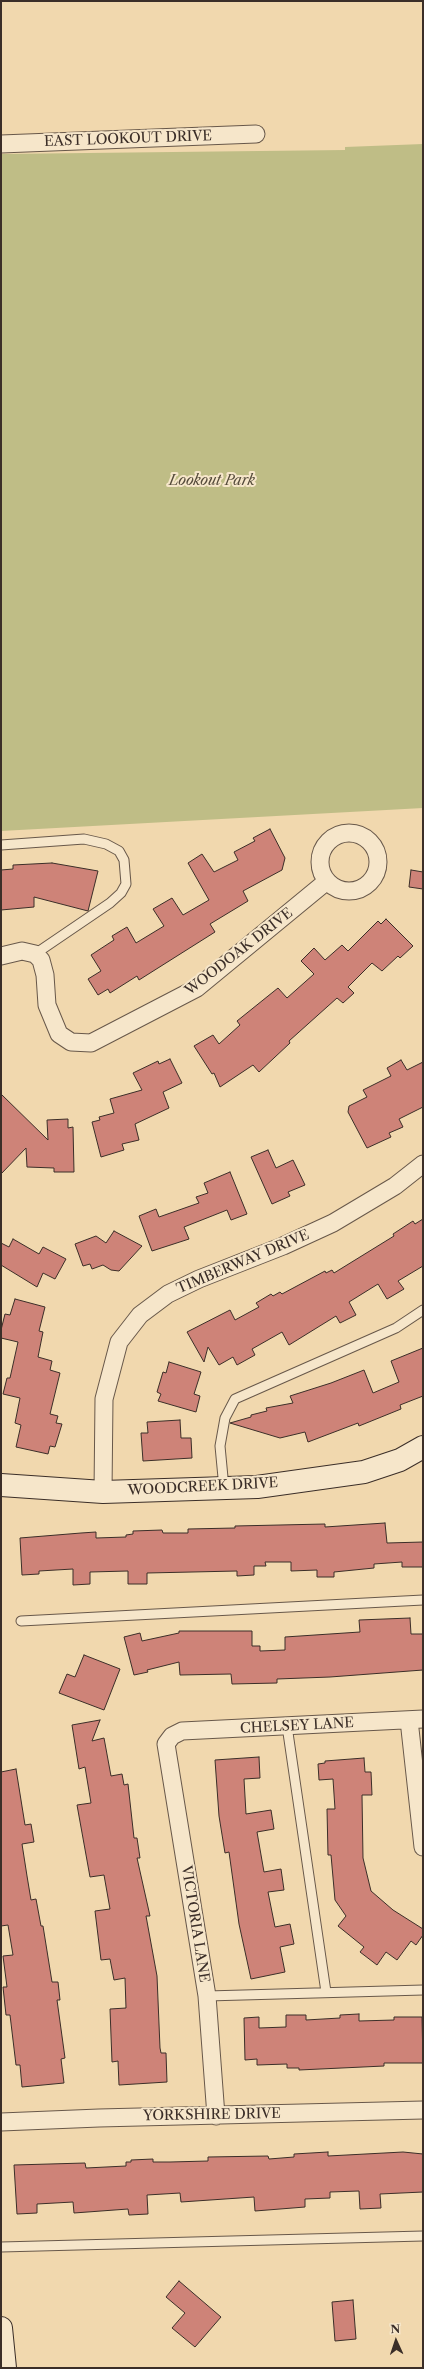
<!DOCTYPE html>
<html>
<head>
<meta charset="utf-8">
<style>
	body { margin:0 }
	#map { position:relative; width:424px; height:2369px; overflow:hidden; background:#f1d8ae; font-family:"Libre Caslon Text",serif }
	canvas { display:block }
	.frame { position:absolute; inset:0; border:2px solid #3b2e28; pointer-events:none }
	.north { position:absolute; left:376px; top:2321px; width:40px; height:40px; -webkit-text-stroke:3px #f6e6ca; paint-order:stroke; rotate:357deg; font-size:11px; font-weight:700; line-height:16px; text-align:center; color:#3b2e28 }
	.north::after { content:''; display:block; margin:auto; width:14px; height:18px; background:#3b2e28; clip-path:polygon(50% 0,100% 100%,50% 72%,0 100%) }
</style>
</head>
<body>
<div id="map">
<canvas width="424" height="2369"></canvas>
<div class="frame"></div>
<div class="north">N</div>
</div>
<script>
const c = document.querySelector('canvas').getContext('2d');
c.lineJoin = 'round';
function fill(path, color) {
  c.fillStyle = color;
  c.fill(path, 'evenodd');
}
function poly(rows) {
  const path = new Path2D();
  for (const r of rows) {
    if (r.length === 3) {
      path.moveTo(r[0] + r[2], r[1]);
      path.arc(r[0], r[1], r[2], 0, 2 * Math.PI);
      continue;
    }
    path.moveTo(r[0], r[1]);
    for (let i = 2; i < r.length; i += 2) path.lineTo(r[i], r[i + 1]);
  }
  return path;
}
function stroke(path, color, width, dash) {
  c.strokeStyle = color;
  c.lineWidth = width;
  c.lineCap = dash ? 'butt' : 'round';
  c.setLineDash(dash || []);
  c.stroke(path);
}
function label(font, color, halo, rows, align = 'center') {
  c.font = font + ' "Libre Caslon Text",serif';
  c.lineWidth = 4;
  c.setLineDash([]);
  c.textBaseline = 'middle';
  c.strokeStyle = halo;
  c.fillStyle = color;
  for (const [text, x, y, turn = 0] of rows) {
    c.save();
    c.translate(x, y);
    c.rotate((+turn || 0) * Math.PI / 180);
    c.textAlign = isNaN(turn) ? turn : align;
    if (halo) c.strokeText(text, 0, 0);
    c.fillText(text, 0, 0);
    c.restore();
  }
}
const green = poly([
	[423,144,423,808,1,831,1,154,345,150,345,147]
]);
const building = poly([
	[270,829,285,858,282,870,243,891,248,901,210,924,215,932,139,980,137,976,110,993,108,989,98,995,88,979,101,971,91,955,114,940,112,936,127,927,136,943,164,926,153,909,172,898,183,915,209,900,188,863,202,854,214,872,238,860,234,852,255,841,253,838,270,829],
	[52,863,98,871,88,911,34,897,34,907,1,910,1,870,13,869,13,865,52,863],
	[411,870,423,872,423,889,409,887,411,870],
	[386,919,413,946,400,958,398,956,382,971,372,963,348,987,354,993,343,1003,337,998,289,1041,290,1043,259,1072,253,1065,220,1087,214,1073,212,1074,194,1046,213,1035,219,1044,240,1025,237,1021,278,988,287,998,314,974,301,961,314,948,325,960,342,945,348,951,378,921,381,924,386,919],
	[170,1059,182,1083,163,1092,169,1108,135,1124,139,1140,122,1144,124,1150,101,1157,92,1122,100,1120,99,1117,114,1113,110,1099,142,1090,133,1073,158,1061,159,1064,170,1059],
	[401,1060,407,1070,423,1062,423,1107,399,1119,403,1127,389,1133,391,1137,367,1148,348,1112,349,1106,367,1097,363,1090,391,1076,387,1068,401,1060],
	[1,1094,48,1140,47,1120,68,1119,68,1128,73,1127,74,1172,54,1172,54,1168,27,1167,26,1148,1,1174,1,1094],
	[268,1150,276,1168,293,1160,305,1185,288,1192,290,1196,272,1204,251,1157,268,1150],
	[230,1172,247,1214,231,1220,227,1210,184,1227,189,1239,152,1251,139,1216,156,1209,159,1217,199,1203,196,1197,208,1193,204,1183,230,1172],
	[423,1219,423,1266,398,1281,404,1289,387,1299,378,1284,349,1302,356,1315,340,1323,336,1316,289,1345,282,1332,252,1349,255,1355,237,1365,233,1357,219,1365,208,1347,204,1362,187,1332,230,1310,235,1320,259,1307,256,1303,271,1294,273,1296,280,1292,282,1294,325,1271,326,1273,332,1270,334,1273,394,1236,393,1234,413,1221,415,1224,423,1219],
	[114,1231,142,1246,119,1271,111,1270,103,1265,92,1269,90,1264,83,1266,75,1244,96,1236,106,1243,114,1231],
	[13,1239,39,1254,43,1247,66,1259,55,1279,43,1273,37,1287,1,1265,1,1243,9,1247,13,1239],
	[15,1299,45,1307,39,1331,43,1332,38,1357,52,1361,50,1370,60,1373,50,1414,58,1416,56,1423,62,1424,55,1447,50,1446,48,1454,16,1447,21,1425,15,1423,20,1398,3,1394,7,1378,10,1378,18,1342,1,1338,1,1330,5,1314,10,1315,15,1299],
	[423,1348,423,1396,400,1405,401,1409,359,1426,358,1423,308,1442,305,1432,280,1438,230,1423,251,1417,251,1415,267,1411,266,1408,293,1403,290,1396,331,1383,364,1370,373,1393,399,1382,391,1361,423,1348],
	[169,1362,201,1372,194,1394,200,1396,196,1412,158,1401,161,1394,157,1392,163,1372,166,1373,169,1362],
	[180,1420,181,1438,191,1438,192,1458,143,1461,141,1433,148,1433,147,1422,180,1420],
	[385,1523,387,1543,423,1542,423,1567,402,1567,402,1562,374,1564,374,1568,334,1572,334,1577,317,1577,317,1570,291,1571,291,1562,265,1562,266,1566,254,1566,254,1575,237,1576,237,1571,147,1573,147,1584,128,1584,128,1571,90,1572,90,1584,73,1585,73,1569,39,1571,39,1574,22,1575,20,1538,81,1533,96,1532,96,1538,126,1537,126,1535,133,1534,133,1531,162,1530,163,1533,188,1533,188,1529,235,1528,235,1526,325,1524,325,1527,385,1523],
	[410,1618,411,1634,423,1634,423,1670,330,1677,277,1679,277,1683,232,1684,231,1674,180,1675,179,1662,147,1670,148,1672,134,1675,124,1637,140,1633,142,1641,179,1633,179,1631,252,1631,252,1646,260,1646,260,1651,285,1650,285,1637,360,1632,359,1620,410,1618],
	[84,1655,120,1669,104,1710,59,1693,67,1674,75,1677,84,1655],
	[100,1720,92,1741,104,1738,111,1776,122,1774,124,1785,128,1784,134,1838,137,1838,140,1858,137,1858,150,1916,146,1916,157,1976,160,2048,161,2053,166,2053,167,2082,119,2085,118,2061,112,2062,110,2009,126,2008,125,1978,114,1980,110,1959,101,1960,95,1911,110,1909,104,1875,90,1877,77,1805,91,1803,85,1767,79,1769,72,1725,100,1720],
	[259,1757,260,1778,244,1779,246,1814,271,1810,274,1829,257,1832,264,1872,281,1869,284,1890,268,1892,275,1927,290,1924,294,1944,280,1947,285,1972,251,1979,239,1924,229,1852,225,1853,219,1816,215,1760,259,1757],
	[364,1758,365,1772,371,1772,372,1795,362,1795,363,1858,371,1891,393,1910,423,1929,423,1935,416,1945,411,1941,397,1960,386,1952,377,1965,360,1952,364,1947,338,1926,346,1916,335,1900,331,1855,328,1855,327,1809,335,1809,333,1779,319,1780,318,1764,325,1763,325,1761,364,1758],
	[16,1769,25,1825,31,1824,34,1842,22,1844,27,1876,31,1900,36,1899,41,1926,43,1926,52,1982,58,1982,60,2000,57,2000,65,2058,61,2059,64,2083,22,2087,20,2065,16,2065,10,2015,6,2015,3,1987,7,1987,3,1956,13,1955,8,1925,1,1926,1,1772,16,1769],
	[359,2014,359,2021,394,2020,394,2017,422,2017,423,2063,384,2063,384,2066,299,2070,299,2068,287,2068,287,2064,257,2065,257,2059,245,2060,244,2018,259,2017,259,2028,286,2027,286,2015,306,2015,306,2020,340,2018,340,2015,359,2014],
	[328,2152,328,2156,403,2152,423,2154,423,2192,380,2194,381,2208,360,2209,359,2191,330,2192,330,2198,305,2199,305,2207,255,2211,254,2197,181,2202,180,2193,147,2195,148,2214,129,2215,128,2209,74,2213,73,2202,37,2204,37,2213,17,2214,14,2165,85,2163,86,2168,126,2166,126,2162,131,2162,131,2160,153,2159,153,2162,170,2162,208,2161,208,2157,268,2156,269,2159,294,2157,294,2154,328,2152],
	[179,2281,221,2317,195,2347,172,2328,185,2313,166,2297,179,2281],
	[353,2300,356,2339,335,2341,332,2302,353,2300]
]);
const lane = poly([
	[1,845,84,839,106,844,119,851,124,860,126,884,121,893,110,903,35,954],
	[224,1488,220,1446,225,1418,235,1399,396,1328,423,1310],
	[21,1621,423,1600],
	[287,1726,326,1992],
	[207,1996,423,1990],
	[1,2247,423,2236]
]);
const street = poly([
	[1,144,256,134],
	[349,862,29],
	[1,956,22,951,35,954,41,960,45,975,47,1005,59,1034,71,1042,91,1043,197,988,327,881],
	[103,1492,104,1399,119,1342,140,1315,168,1294,199,1279,283,1246,333,1223,395,1186,423,1164],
	[409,1720,423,1847],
	[216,2116,207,1996,166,1744,172,1736,182,1731,423,1719],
	[1,2122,99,2118,423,2110]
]);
const secondary = poly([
	[1,1485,103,1492,257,1487,364,1472,400,1460,423,1447],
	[1,2328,5,2368]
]);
const streetNames = [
	["EAST LOOKOUT DRIVE",128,139,-2],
	["WOODOAK DRIVE",239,952,-38],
	["TIMBERWAY DRIVE",243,1262,-23],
	["WOODCREEK DRIVE",203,1487,-3],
	["CHELSEY LANE",297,1726,-3],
	["VICTORIA LANE",195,1924,81],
	["YORKSHIRE DRIVE",212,2115,-1]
];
const parkNames = [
	["Lookout Park",212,481]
];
fill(green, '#bfbd86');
fill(building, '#ce8378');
stroke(building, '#3b2e28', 1);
stroke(lane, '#68584a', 11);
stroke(street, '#68584a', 19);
stroke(secondary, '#3b2e28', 24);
stroke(lane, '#f6e6ca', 9);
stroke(street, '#f6e6ca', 17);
stroke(secondary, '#f6e6ca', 22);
label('14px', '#3b2e28', '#f6e6ca', streetNames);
label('italic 14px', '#554b3b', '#f6e6ca', parkNames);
</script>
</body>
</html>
